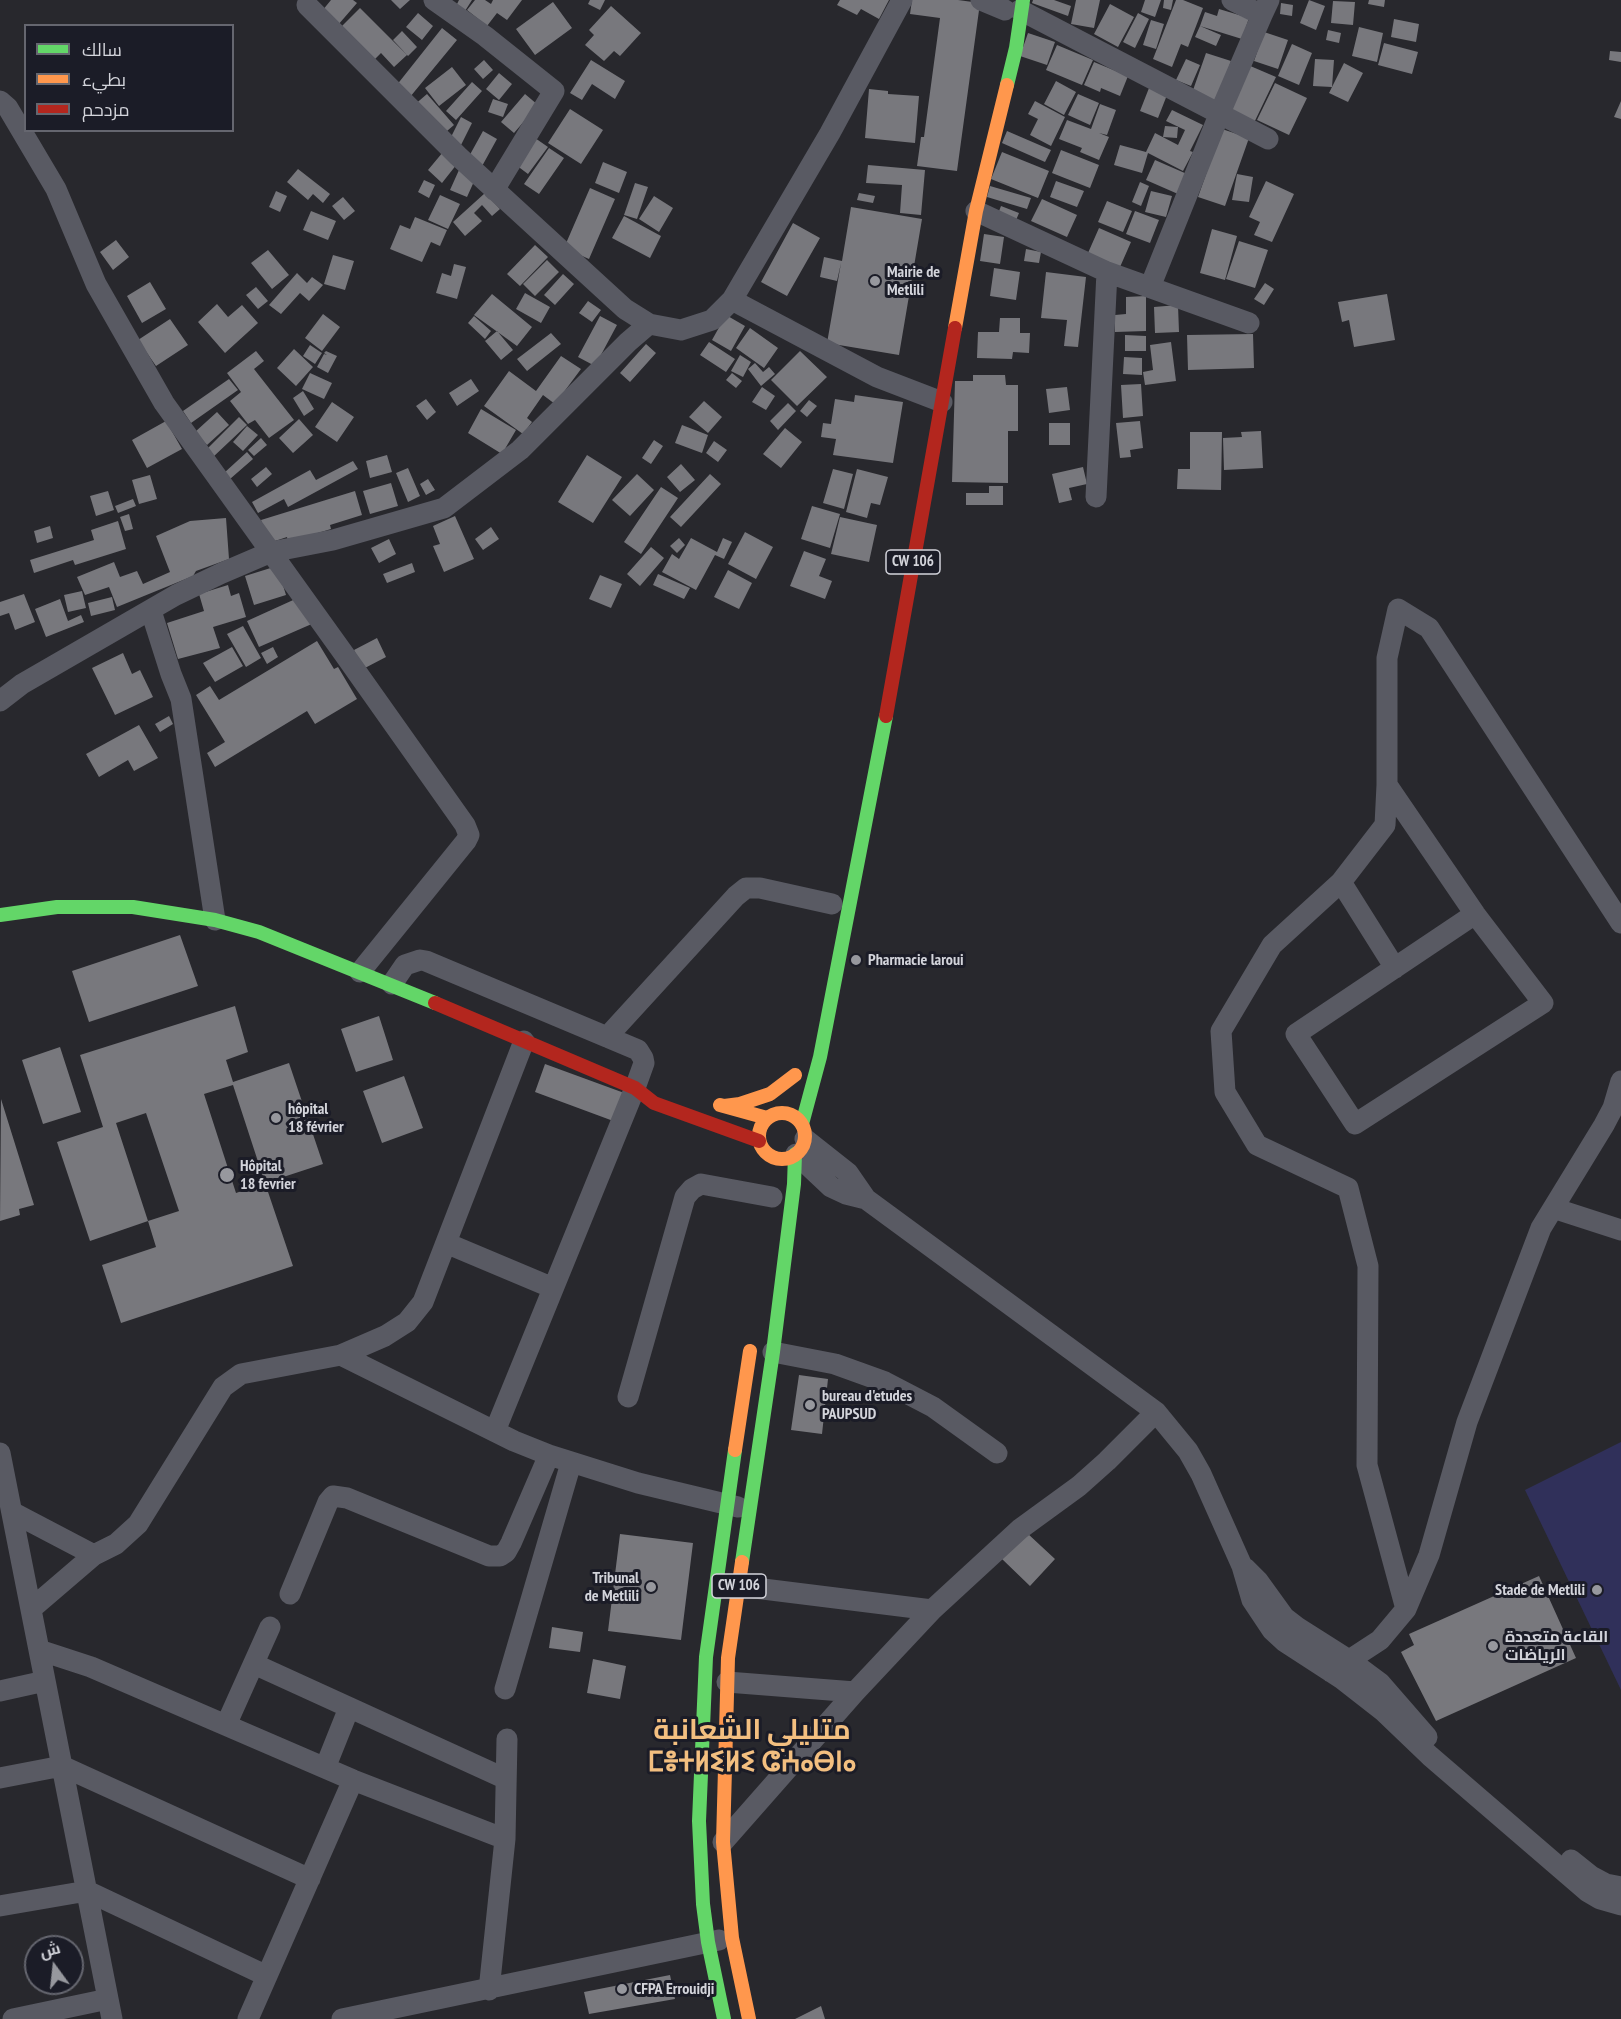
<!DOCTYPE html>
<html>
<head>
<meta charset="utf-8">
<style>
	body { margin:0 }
	#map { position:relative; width:1621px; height:2019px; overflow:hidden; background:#28282d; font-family:"PT Sans Narrow",Cairo,sans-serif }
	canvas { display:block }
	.legend { position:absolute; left:24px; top:24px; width:210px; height:108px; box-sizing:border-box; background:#1b1c27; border:2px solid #65666f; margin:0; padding:8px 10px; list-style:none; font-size:18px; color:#d3d4db }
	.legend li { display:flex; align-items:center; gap:12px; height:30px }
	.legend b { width:30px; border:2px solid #65666f }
	.north { position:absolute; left:24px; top:1935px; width:60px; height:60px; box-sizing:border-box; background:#1b1c27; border:2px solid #65666f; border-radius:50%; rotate:345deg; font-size:16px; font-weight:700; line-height:24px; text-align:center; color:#d3d4db }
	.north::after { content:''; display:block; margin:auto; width:21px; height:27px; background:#97989e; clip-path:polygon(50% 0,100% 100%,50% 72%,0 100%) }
</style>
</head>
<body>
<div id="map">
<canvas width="1621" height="2019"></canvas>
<ul class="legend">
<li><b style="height:8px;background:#63d668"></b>سالك</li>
<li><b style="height:8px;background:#ff974d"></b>بطيء</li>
<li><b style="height:8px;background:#b3261e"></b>مزدحم</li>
</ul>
<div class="north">ش</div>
</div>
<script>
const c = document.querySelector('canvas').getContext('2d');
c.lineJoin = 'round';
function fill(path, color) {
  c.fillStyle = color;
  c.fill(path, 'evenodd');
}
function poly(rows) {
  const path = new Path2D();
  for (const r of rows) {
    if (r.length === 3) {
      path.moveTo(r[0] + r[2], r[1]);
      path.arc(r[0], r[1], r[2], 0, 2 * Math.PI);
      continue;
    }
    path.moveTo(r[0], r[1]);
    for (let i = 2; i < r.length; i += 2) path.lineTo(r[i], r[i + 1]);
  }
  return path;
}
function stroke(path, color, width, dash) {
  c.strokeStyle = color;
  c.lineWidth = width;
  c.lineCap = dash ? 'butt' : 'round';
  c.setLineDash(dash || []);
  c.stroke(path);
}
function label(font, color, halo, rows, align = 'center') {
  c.font = font + ' "PT Sans Narrow",Cairo,"Noto Sans Tifinagh",sans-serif';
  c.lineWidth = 6;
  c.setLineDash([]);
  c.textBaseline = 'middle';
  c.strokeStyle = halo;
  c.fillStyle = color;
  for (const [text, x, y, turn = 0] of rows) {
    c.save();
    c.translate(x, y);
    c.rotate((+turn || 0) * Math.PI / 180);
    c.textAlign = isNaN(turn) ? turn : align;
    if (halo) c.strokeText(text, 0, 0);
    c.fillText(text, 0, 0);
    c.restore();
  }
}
const green = poly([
	[1621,1442,1621,1690,1525,1490]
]);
const building = poly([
	[331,0,353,0,357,3,338,25,322,11],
	[391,0,410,0,400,9],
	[459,0,472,0,465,11,456,6],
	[475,0,485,0,491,4,493,0,522,0,507,20,497,13,487,26,467,10],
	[590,0,605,0,600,10,588,4],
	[840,0,889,0,879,19,861,9,857,15,837,5],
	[912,0,958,0,980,3,957,171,917,166,921,137,924,137,940,18,910,14],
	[1033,0,1054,0,1071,6,1068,16,1032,3],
	[1076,0,1100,0,1094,28,1071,24],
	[1145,0,1161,0,1155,17,1141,12],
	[1164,0,1173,0,1171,10,1163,8],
	[1176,0,1183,0,1203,8,1188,47,1181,44,1172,67,1153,59],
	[1309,0,1325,6,1316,30,1300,23],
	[1369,0,1385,0,1384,7,1368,4],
	[1333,1,1355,2,1353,25,1331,23],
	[553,2,572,28,535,55,516,29],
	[1281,3,1293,5,1292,16,1280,14],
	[1110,4,1134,17,1118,47,1094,34],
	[611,6,641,33,620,56,614,51,604,61,585,45,594,35,589,30],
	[360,8,407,55,394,67,381,53,371,63,338,30],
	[1219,9,1249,18,1242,39,1200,26,1205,12,1217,16],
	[418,13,433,26,422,40,406,27],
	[1138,13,1149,19,1135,48,1123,42],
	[1394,19,1419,24,1416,42,1391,37],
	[1151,20,1164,24,1156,49,1143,45],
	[1200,26,1221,35,1216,46,1195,37],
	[1359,27,1383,33,1377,62,1352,56],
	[442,28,457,40,410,97,396,86],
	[1328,30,1341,33,1339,43,1326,40],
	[402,31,417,47,408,56,393,40],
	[1264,32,1288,40,1278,69,1254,61],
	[1028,33,1055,42,1047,65,1020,56],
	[1384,43,1418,52,1412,74,1378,65],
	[1292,44,1312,53,1299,85,1278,76],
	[1057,45,1093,60,1082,85,1046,70],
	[1610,51,1621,52,1621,62,1609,60],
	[1206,53,1231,61,1217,101,1192,93],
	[1186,59,1200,65,1191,86,1176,80],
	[1315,59,1334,60,1332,87,1344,63,1363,73,1348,102,1329,93,1332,87,1313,86],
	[484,60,493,70,483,79,474,69],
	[591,60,625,81,615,99,592,84,582,100,570,93],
	[1094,62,1128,76,1120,96,1101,88,1100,92,1084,85],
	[1248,65,1276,77,1252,127,1226,116],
	[452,67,466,85,439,106,425,88],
	[499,73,512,84,499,100,486,89],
	[1056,81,1076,92,1064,115,1044,104],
	[472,82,482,91,456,120,446,111],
	[1275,83,1307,98,1289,135,1257,120],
	[1149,88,1167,95,1158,118,1140,111],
	[869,89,888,91,888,94,919,96,915,143,865,138],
	[427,94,454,125,440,137,413,106],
	[525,94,538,105,514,133,501,122],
	[1078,94,1099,103,1090,125,1068,115],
	[493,99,508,104,503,117,488,112],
	[1035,101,1065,117,1051,146,1030,135,1038,119,1028,114],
	[1621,101,1621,119,1614,117],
	[1100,104,1116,110,1107,135,1099,133,1109,137,1099,160,1080,152,1082,148,1059,139,1067,120,1091,129],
	[570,109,603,130,581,164,548,143],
	[1172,110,1203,125,1190,151,1193,152,1183,171,1148,153,1142,173,1114,165,1120,145,1146,152,1155,133,1178,145,1185,130,1166,121],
	[461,117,472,123,459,149,448,143],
	[1165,126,1178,127,1177,138,1163,137],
	[1222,129,1249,138,1225,206,1198,197],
	[483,131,497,139,481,168,467,160],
	[1007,131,1051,150,1045,162,1002,143],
	[535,138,548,147,528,174,516,165],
	[549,148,564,158,539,194,524,184],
	[1061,150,1099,165,1090,188,1052,173],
	[443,152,457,164,442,183,428,170],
	[1002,152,1049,171,1038,198,991,179],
	[1155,160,1187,174,1178,194,1146,180],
	[603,162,627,172,619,193,595,183],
	[868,165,925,170,921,215,900,213,902,185,866,183],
	[298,169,330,194,323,203,313,194,308,200,287,182],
	[459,170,476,177,467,197,450,190],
	[1237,174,1253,177,1249,202,1232,200],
	[424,180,435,185,429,198,418,192],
	[1056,181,1084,191,1077,207,1050,197],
	[1266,181,1294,194,1272,242,1254,235,1260,222,1249,217],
	[1140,182,1149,186,1141,206,1132,202],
	[635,183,648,187,637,219,624,215],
	[990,186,1031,198,1027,209,987,197],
	[590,188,615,199,589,259,564,248],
	[276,191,287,196,280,212,269,207],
	[1151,191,1172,196,1166,217,1145,212],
	[485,193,500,209,492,216,482,205,474,213,482,221,465,236,453,222],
	[859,193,875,196,873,203,857,200],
	[440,195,460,204,448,229,428,220],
	[654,196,673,208,659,232,639,219],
	[343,197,355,211,344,220,332,206],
	[1042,199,1077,215,1067,237,1031,221],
	[1107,201,1132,211,1123,232,1098,222],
	[1001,206,1019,213,1014,225,996,219],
	[851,207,922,219,899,355,827,343,841,263,837,281,820,277,824,257,842,261],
	[311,211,336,221,328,240,303,230],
	[1135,211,1159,220,1150,243,1126,234],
	[624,216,661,236,650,258,612,238],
	[415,217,447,230,440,246,431,242,422,262,390,249,400,225,410,229],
	[793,223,820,238,787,296,761,282],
	[1099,228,1131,242,1120,267,1088,253],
	[1212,229,1237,236,1225,280,1200,273],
	[984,234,1004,237,1000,264,980,261],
	[116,240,129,257,113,270,100,252],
	[1239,241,1268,250,1255,288,1226,279],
	[535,245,548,257,520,286,507,274],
	[1026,249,1041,252,1039,263,1024,261],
	[268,250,289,275,272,289,251,263],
	[333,255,354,261,345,290,324,284],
	[547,260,559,272,535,296,523,284],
	[454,264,466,267,457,299,436,293,442,273,451,276],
	[994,268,1020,272,1016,300,990,296],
	[1046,272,1086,277,1078,347,1064,346,1067,320,1041,318],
	[297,273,307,283,312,277,323,285,309,301,300,293,281,314,269,305],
	[563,274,574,284,555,305,544,295],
	[150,282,166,309,142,323,127,296],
	[1265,283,1274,289,1264,305,1254,299],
	[256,287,268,301,258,309,246,295],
	[525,293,550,307,541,323,516,309],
	[492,294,532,327,517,346,474,315],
	[1387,294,1395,340,1354,347,1349,320,1342,322,1338,302],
	[1146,296,1146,331,1115,332,1115,315,1126,314,1126,297],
	[588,301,601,310,592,322,579,313],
	[217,304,228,317,242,305,258,323,225,353,198,322],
	[1178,305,1179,332,1155,333,1154,307],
	[323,314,340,327,322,351,305,338],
	[726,315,745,326,731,351,712,340],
	[474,316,491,331,485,339,468,323],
	[600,316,617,325,595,366,578,357],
	[1000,318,1020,318,1020,333,1030,333,1029,353,1013,352,1012,359,977,358,978,332,999,332],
	[170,319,188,345,156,366,138,340],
	[750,328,778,348,764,368,736,348],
	[497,331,513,350,501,360,485,341],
	[551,333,561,344,527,371,517,359],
	[1253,334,1254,368,1188,370,1187,335],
	[1125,335,1146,336,1146,351,1125,351],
	[709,342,735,359,726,372,700,355],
	[1171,342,1176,381,1145,385,1143,372,1153,370,1150,345],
	[646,344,656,353,630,382,620,373],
	[310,345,322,353,315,364,303,356],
	[294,349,313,367,296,386,277,368],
	[256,351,264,361,254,369,294,420,269,438,255,420,248,424,230,401,241,392,227,373],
	[326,351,337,356,328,373,317,367,324,354,327,355,324,353],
	[800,351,827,377,797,406,771,380],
	[740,355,751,362,743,377,731,371],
	[561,356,581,369,555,404,543,395,527,418,532,422,523,434,484,406,509,371,536,391],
	[1124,357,1142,358,1142,375,1123,374],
	[755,363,763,372,769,367,775,374,761,386,748,369],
	[310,373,332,383,324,399,302,389],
	[732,373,742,381,736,388,726,380],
	[973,375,1005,375,1006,385,1018,385,1018,431,1008,431,1008,483,952,482,955,381,973,381],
	[229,379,238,390,191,423,183,411],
	[471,379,479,391,457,406,449,393],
	[1141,384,1143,416,1123,418,1121,385],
	[762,387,775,396,766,410,752,402],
	[1067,387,1070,410,1049,413,1046,389],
	[303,391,314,409,304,416,293,398],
	[855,395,903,402,893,463,833,455,836,439,821,437,823,423,831,424,835,399,854,402],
	[426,399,436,412,427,420,416,406],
	[809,400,817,406,807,417,800,411],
	[704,401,722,417,708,433,689,417],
	[332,402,354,417,337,442,315,427],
	[788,403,796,411,778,430,770,421],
	[481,409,516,430,502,454,468,433],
	[217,412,229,425,207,445,195,432],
	[239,417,247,425,212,458,205,451],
	[299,419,313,435,293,453,279,438],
	[166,421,182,449,147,468,132,440],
	[1140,421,1143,448,1130,450,1131,457,1120,458,1116,423],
	[1049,423,1070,423,1070,445,1049,445],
	[682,425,708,435,702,453,675,443],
	[247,426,258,435,243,451,233,442],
	[785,428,802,442,781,468,763,454],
	[1261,431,1263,468,1224,470,1223,438,1242,437,1241,432],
	[1190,432,1222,432,1221,490,1177,489,1178,469,1190,469],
	[261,438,267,445,254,456,248,450],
	[654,440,663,446,651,464,642,458],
	[714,441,727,450,718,462,706,453],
	[247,452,253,459,230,479,224,473],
	[387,455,392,472,370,478,366,461],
	[587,455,622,477,593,523,558,502],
	[353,461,358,469,288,507,284,499,258,513,252,502,310,470,316,480],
	[681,464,695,480,680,492,667,477],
	[266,467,272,474,257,487,251,479],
	[1083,467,1087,484,1069,488,1072,500,1059,503,1052,474],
	[408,468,420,496,408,502,396,473],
	[833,469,853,474,844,509,823,503],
	[857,469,888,477,880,505,871,503,867,518,846,512],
	[637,474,654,490,630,516,612,500],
	[710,474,721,484,681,527,670,517],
	[150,475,157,499,139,504,132,480],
	[428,479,435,490,426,495,420,484],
	[391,483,398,506,370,514,363,491],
	[989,486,1003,486,1003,505,966,505,966,493,989,493],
	[661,487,678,498,641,554,624,542],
	[108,491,114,510,96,516,90,496],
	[355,491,362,515,330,525,331,529,288,542,287,537,269,543,261,520],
	[133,499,136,506,118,513,115,506],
	[812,506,840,514,830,548,801,539],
	[129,514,133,529,125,531,120,517],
	[455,516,474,559,444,572,433,546,440,544,433,526],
	[840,517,877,525,869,562,831,554],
	[226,518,229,559,196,571,193,576,117,607,109,587,85,595,77,577,114,562,120,577,137,571,143,584,170,572,156,536,190,521],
	[118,521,126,549,75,565,73,560,34,573,30,560,94,540,91,530],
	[50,526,53,538,37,543,34,531],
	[491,527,499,539,483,550,475,539],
	[745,532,773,547,756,579,728,564],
	[679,538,685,545,677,553,670,546],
	[691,538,717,552,723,538,732,542,724,559,715,555,696,590,662,572,672,554,679,559],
	[389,539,396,554,379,563,371,548],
	[651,547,664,558,640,586,627,574],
	[804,551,826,559,819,576,832,581,825,599,790,586],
	[412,563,415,572,387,583,383,574],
	[277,566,286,595,254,605,245,576],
	[728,570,752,583,739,609,714,597],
	[658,574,690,588,684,599,653,585],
	[600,575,622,584,611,608,589,599],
	[228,585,231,596,239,593,246,617,213,627,220,648,178,659,167,623,204,611,199,594],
	[82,591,86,608,68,612,64,595],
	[24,594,35,622,15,630,9,613,0,616,0,602],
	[302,596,314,623,259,647,247,621],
	[112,597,115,610,91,616,88,603],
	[60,599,68,621,81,615,84,622,46,637,35,609],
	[243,626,261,658,246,667,227,634],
	[377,638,386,657,363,669,354,650],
	[317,641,334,669,338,667,357,699,315,724,307,711,215,767,207,753,225,742,196,695,210,686,219,700],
	[232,647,243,666,215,682,203,663],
	[273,647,278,657,267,664,261,653],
	[123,653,132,674,140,670,153,697,115,715,92,668],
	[169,716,173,724,160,732,155,724],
	[139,725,158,758,134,771,128,760,99,777,86,754],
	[180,935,198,986,89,1022,72,971],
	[235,1006,248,1052,226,1060,233,1082,289,1063,323,1164,265,1183,233,1085,204,1094,236,1193,265,1183,293,1266,121,1323,102,1265,156,1247,148,1221,90,1241,57,1142,103,1127,80,1055],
	[146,1113,179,1211,148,1221,116,1123],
	[379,1016,393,1060,356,1072,341,1029],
	[60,1047,81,1112,43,1124,22,1060],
	[545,1064,627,1094,616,1122,535,1092],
	[404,1076,423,1128,382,1143,363,1091],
	[1,1099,34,1205,19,1209,20,1215,0,1221],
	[799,1375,828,1379,822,1434,791,1430],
	[1027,1533,1055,1559,1030,1586,1002,1559],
	[620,1534,693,1543,681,1640,608,1631],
	[1539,1576,1576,1658,1436,1721,1401,1652,1414,1645,1409,1634],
	[552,1627,583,1632,580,1652,549,1648],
	[593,1659,626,1666,620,1699,587,1693],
	[670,1975,675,1999,589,2014,584,1992],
	[821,2006,825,2019,795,2019]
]);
const street = poly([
	[434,0,485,36,554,91,494,190],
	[981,0,1005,10],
	[1232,0,1262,15,1269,0],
	[307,5,458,156,625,309,649,324],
	[1020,10,1268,139],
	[0,101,8,108,56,189,96,284,164,403,344,654,465,825,469,835,466,841,360,972],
	[976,211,1107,272,1249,323],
	[1150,287,1219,115,1262,15],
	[732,300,877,377,942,402],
	[1096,497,1107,272],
	[151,611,171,674,181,699,215,920],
	[0,701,22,684,176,595,222,573,271,552,333,540,444,508,520,450,628,342,649,324,681,330,712,320,732,300,830,133,902,0],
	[1387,785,1475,914,1543,1003,1355,1124,1296,1034,1475,914],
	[1341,882,1395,968],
	[392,984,405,965,420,960,426,961,638,1050,643,1058,644,1063,635,1088,495,1431],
	[607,1037,736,896,746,888,760,888,832,904],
	[805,1139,848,1173,866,1199],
	[796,1154,831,1187,846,1194,866,1199,1156,1412,1188,1451,1201,1474,1242,1566,1252,1600,1272,1630,1285,1642,1342,1679,1383,1711,1430,1756,1588,1892,1600,1899,1621,1905],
	[1553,1208,1621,1230],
	[446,1243,553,1288],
	[773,1352,835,1364,885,1382,933,1407,997,1453],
	[341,1355,514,1441,549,1455,638,1483,738,1507],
	[628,1397,685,1197,692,1189,701,1184,772,1197],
	[0,1453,112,2019],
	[12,1512,94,1555],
	[1245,1568,1258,1581,1284,1617,1297,1627,1349,1660,1380,1683,1427,1737],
	[739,1586,932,1610],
	[290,1594,328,1502,333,1496,347,1498,489,1556,500,1556,506,1552,511,1543,549,1455],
	[31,1609,94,1555,116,1544,138,1524,223,1387,241,1374,341,1355,385,1336,407,1322,423,1302,524,1041],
	[1406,1609,1367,1465,1368,1266,1348,1188,1257,1145,1225,1092,1221,1031,1272,945,1341,882,1385,825,1387,785,1387,658,1398,609,1429,628,1621,923],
	[39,1650,91,1667,353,1780,505,1839],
	[254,1664,506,1779],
	[1331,1672,1380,1640,1406,1609,1429,1555,1467,1422,1541,1228,1604,1125,1613,1108,1621,1081],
	[727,1682,855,1692],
	[505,1689,571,1463],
	[0,1691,45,1681],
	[226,1725,270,1627],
	[325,1768,349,1708],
	[0,1778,62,1766,310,1879],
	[723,1842,855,1692,932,1610,1020,1529,1079,1486,1107,1461,1156,1412],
	[1571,1860,1591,1876,1606,1884,1621,1887],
	[0,1906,87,1891,267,1976],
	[489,1990,505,1839,507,1739],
	[13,2019,108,1999],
	[248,2019,353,1780],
	[342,2019,719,1940]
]);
const fast = poly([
	[1007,85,1016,48,1023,0],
	[0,915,57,907,133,907,215,920,259,932,435,1003],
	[802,1124,820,1057,886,716],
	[742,1562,773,1352,794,1184,795,1154],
	[724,2019,708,1942,703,1904,699,1821,706,1657,735,1450]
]);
const slow = poly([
	[955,328,976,211,1007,85],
	[720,1105,767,1118],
	[724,1106,740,1104,770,1094,795,1075],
	[782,1136,23],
	[735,1450,750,1351],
	[742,1562,728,1658,723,1842,732,1938,749,2019]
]);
const jam = poly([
	[886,716,955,328],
	[435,1003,635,1088,654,1103,759,1141]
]);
const markers = [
	[875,281,6,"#97989e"],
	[856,960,6,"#97989e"],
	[276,1118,6,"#97989e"],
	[227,1175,8,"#97989e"],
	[810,1405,6,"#97989e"],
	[651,1587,6,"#97989e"],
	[1597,1590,6,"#97989e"],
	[1493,1646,6,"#97989e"],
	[622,1989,6,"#97989e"]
];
const shields = [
	[913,562,54],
	[739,1586,54]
];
const shieldNames = [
	["CW 106",913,562],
	["CW 106",739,1586]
];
const poiNames = [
	["Mairie de",887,272],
	["Metlili",887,290],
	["Pharmacie laroui",868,960],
	["hôpital",288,1109],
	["18 février",288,1127],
	["Hôpital",240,1166],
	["18 fevrier",240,1184],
	["bureau d'etudes",822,1396],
	["PAUPSUD",822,1414],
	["Tribunal",639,1578,"right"],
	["de Metlili",639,1596,"right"],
	["Stade de Metlili",1585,1590,"right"],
	["القاعة متعددة",1505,1637],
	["الرياضات",1505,1655],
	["CFPA Errouidji",634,1989]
];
const townNames = [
	["متليلي الشعانبة",752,1731],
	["ⵎⴻⵜⵍⵉⵍⵉ ⵛⵄⴰⴱⵏⴰ",752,1763]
];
fill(green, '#30305a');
fill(building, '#78787d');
stroke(street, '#595a63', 21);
stroke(fast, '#63d668', 14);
stroke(slow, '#ff974d', 14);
stroke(jam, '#b3261e', 14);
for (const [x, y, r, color] of markers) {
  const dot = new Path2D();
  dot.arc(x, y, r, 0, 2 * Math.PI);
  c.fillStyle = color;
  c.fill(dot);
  stroke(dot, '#1b1c27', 2);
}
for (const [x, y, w] of shields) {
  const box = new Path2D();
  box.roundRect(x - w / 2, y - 12, w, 24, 4.5);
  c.fillStyle = '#1b1c27';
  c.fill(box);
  stroke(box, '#d3d4db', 1.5);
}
label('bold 15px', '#d3d4db', null, shieldNames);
label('bold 16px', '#d3d4db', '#1b1c27', poiNames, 'left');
label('bold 28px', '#f3bf80', '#1b1c27', townNames);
</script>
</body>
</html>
